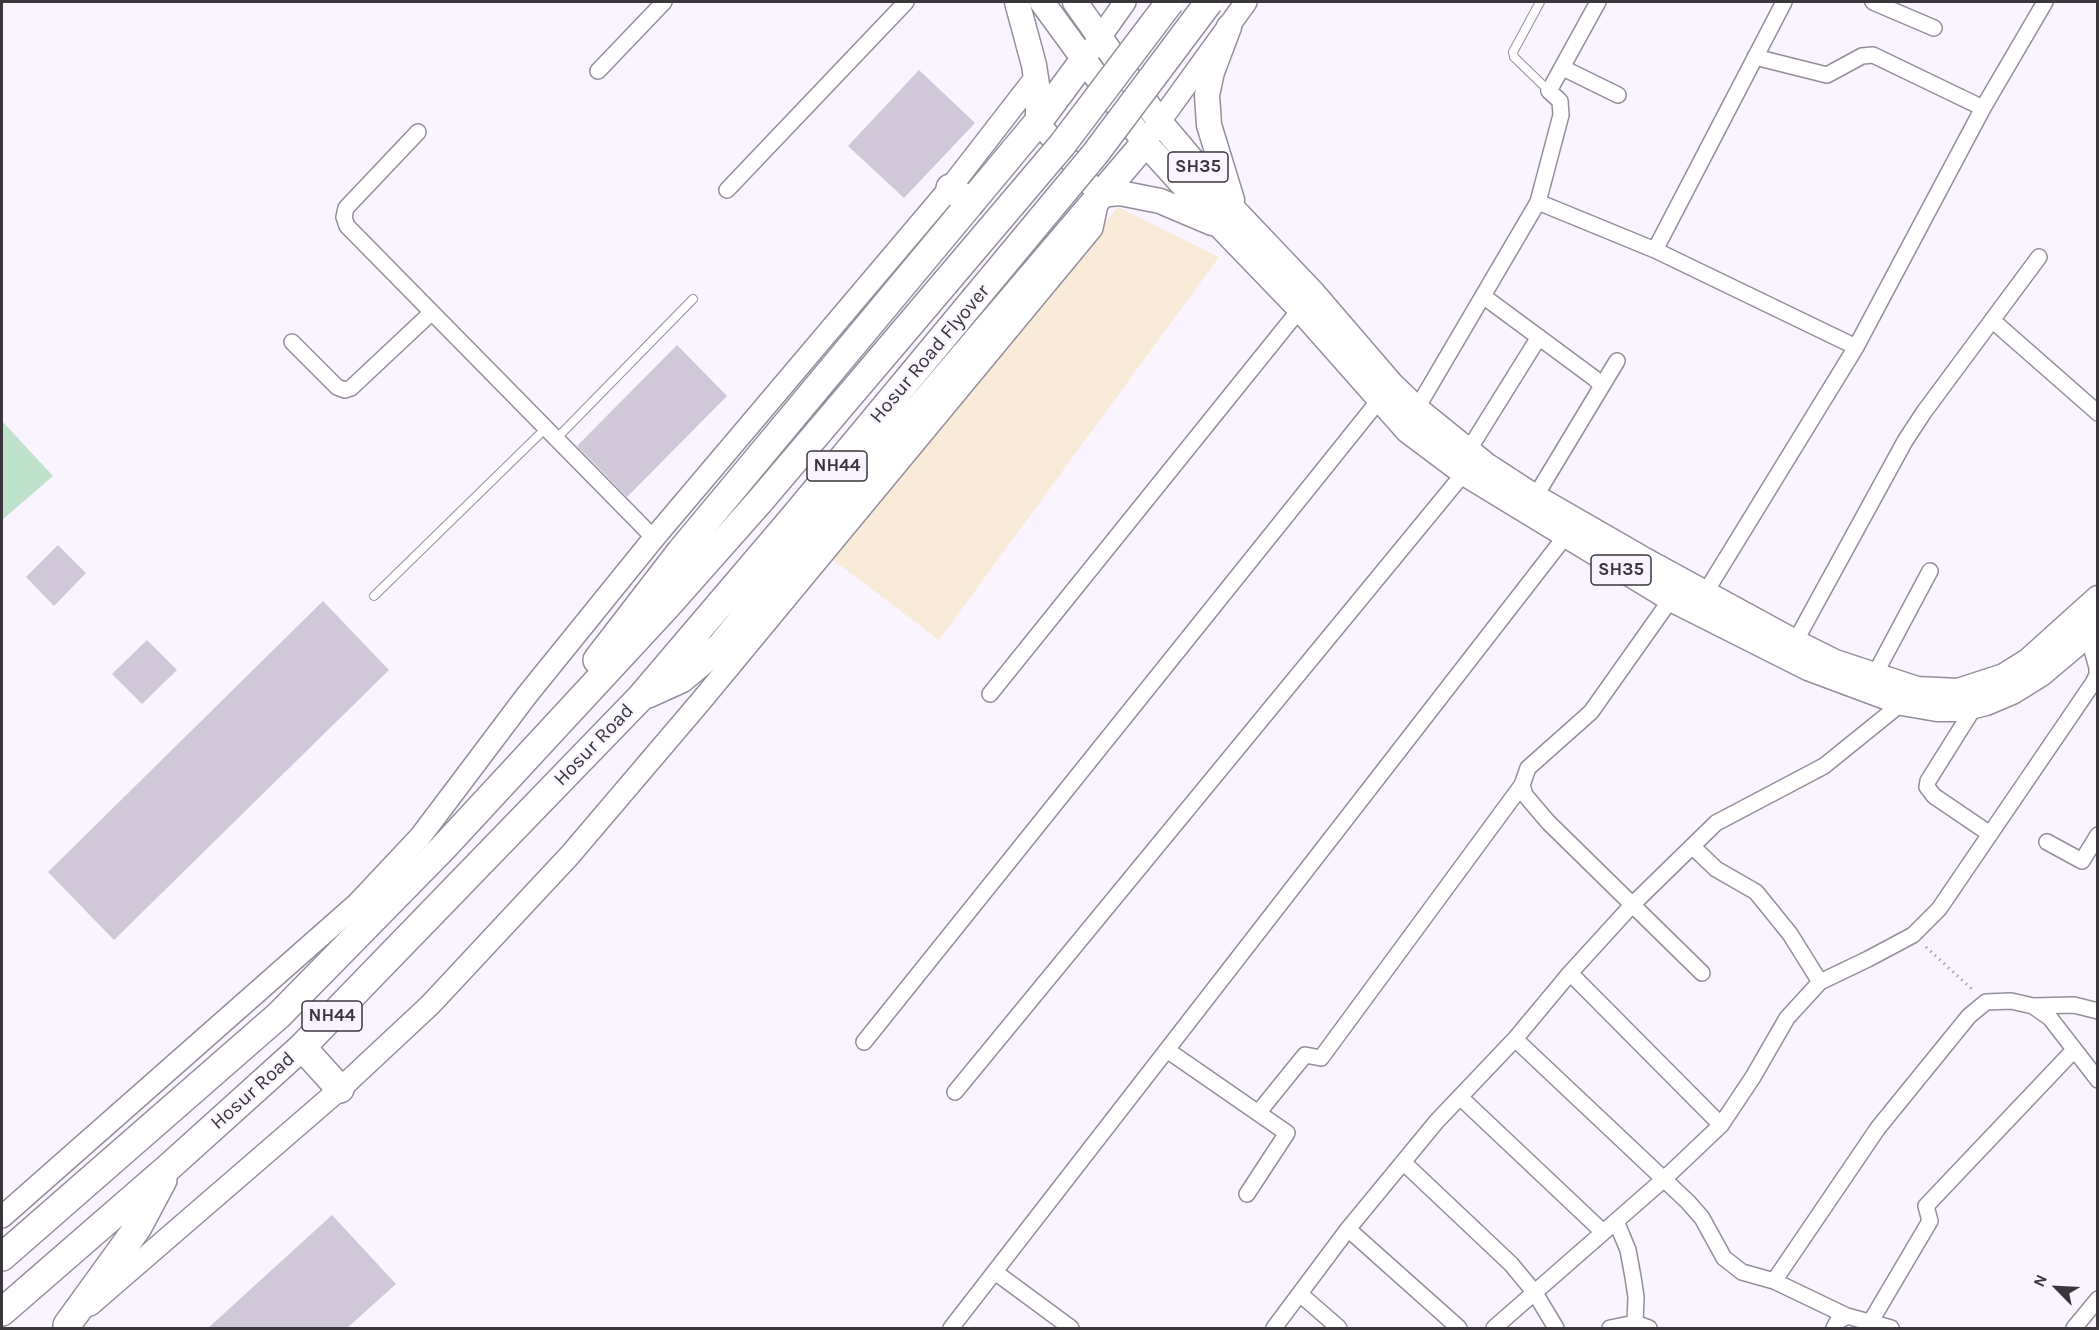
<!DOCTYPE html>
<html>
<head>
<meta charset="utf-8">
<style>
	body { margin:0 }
	#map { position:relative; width:2099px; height:1330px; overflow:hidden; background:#f9f4fe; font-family:Karla,sans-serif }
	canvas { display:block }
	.frame { position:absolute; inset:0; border:3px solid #39363c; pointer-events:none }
	.north { position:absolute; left:2027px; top:1258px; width:60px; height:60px; -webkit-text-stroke:4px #f9f4fe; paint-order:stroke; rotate:294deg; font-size:16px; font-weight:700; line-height:24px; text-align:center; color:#39363c }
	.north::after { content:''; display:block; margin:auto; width:21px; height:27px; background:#39363c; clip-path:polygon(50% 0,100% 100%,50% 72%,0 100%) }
</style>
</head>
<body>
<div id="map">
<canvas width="2099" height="1330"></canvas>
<div class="frame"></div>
<div class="north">N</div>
</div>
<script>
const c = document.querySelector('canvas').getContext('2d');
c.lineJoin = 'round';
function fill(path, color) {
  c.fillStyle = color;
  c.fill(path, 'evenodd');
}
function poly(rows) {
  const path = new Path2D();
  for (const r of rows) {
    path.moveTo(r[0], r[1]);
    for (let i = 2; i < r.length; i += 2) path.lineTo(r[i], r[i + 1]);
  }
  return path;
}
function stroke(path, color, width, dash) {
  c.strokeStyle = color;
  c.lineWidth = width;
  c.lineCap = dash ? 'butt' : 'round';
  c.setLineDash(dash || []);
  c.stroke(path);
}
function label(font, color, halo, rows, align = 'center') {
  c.font = font + ' Karla,sans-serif';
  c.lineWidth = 4.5;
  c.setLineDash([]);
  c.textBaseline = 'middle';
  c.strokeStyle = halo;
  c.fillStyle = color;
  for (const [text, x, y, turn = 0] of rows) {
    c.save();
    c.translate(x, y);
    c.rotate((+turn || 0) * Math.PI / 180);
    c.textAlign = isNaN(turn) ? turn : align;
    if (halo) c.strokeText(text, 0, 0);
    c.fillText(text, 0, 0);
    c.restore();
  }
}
const education = poly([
	[1118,207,1219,257,939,640,829,557]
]);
const green = poly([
	[2,421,53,476,2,520]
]);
const building = poly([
	[919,70,975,123,904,198,848,146],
	[677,345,727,396,627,497,577,446],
	[58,545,86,573,54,606,26,577],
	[323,601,389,670,114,940,48,872],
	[147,640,177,670,142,704,112,674],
	[332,1215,396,1284,346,1329,207,1329]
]);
const path = poly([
	[1926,947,1974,991]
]);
const lane = poly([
	[1540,2,1513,52,1514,57,1549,91],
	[556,439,693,299],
	[374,596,546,428]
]);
const street = poly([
	[1873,2,1934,28],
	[1755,57,1827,75,1862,56,1873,55,1983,108],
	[1563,68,1618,95],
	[598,71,664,2],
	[418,132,346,208,344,217,347,226,654,538],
	[727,190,906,2],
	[1538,202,1655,250,1856,347],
	[1655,250,1784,2],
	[1483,296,1594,378,1602,386],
	[1992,320,2098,413],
	[292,342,337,387,345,390,351,388,431,313],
	[1413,415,1538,202,1561,115,1560,101,1549,91,1598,2],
	[1468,451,1539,337],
	[1535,497,1617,361],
	[1702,598,1856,347,1983,108,2045,2],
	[1671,599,1591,712,1528,768,1522,785,1525,795,1548,822,1702,973],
	[1795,642,1905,441,1924,412,2039,257],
	[1874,676,1930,571],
	[990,694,1300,309],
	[1975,706,1928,781,1927,787,1934,796,1990,834],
	[2047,842,2082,861,2098,835],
	[1693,847,1716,869,1756,892,1790,934,1820,982],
	[1570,973,1721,1125],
	[2033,1006,2074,1005,2098,1011],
	[1515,1039,1688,1202,1702,1218,1724,1258,1742,1272,1774,1281],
	[864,1042,1384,394],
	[1167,1050,1287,1133,1247,1194],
	[955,1092,1464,473],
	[1460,1097,1603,1232],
	[1258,1113,1305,1055,1321,1058,1522,785],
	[1403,1162,1511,1264,1535,1293,1556,1328],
	[1616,1221,1628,1250,1633,1277,1636,1297,1635,1323],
	[1348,1229,1459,1328],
	[995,1272,1071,1328],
	[1300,1294,1339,1328],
	[1847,1316,1774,1281,1878,1128,1969,1016,1986,1002,2011,1001,2033,1006,2050,1018,2098,1080],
	[1871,1321,1930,1221,1926,1206,2074,1050],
	[951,1328,1571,529],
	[1274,1328,1348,1229,1437,1121,1515,1039,1570,973,1633,904,1716,823,1824,766,1902,703],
	[1494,1328,1663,1180,1721,1125,1753,1077,1787,1018,1820,982,1868,959,1913,935,1939,909,2093,683,2097,675,2097,668,2088,635],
	[1610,1328,1635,1323,1649,1328],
	[1834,1328,1837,1322,1847,1316,1891,1328],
	[2074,1328,2098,1299]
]);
const secondary = poly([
	[1084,60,1125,2],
	[1150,135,1246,2],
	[2,1217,358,903,420,837,527,695,654,538,950,188,1036,77],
	[90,1305,340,1089,430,1005,570,855,701,701,1092,228,1099,195,1038,122]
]);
const primary = poly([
	[1017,2,1034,65,1038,91,1038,122],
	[1042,2,1145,143,1220,226,1300,309,1408,431,1464,473,1671,599,1808,668,1902,703,1937,709,1962,709,1986,703,2012,692,2041,674,2098,626],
	[1075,2,1160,122,1236,212,1313,293,1392,385,1418,410,1486,465,1535,497,1641,558,1795,642,1835,662,1917,689,1958,691,2004,676,2028,661,2098,598],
	[1229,27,1212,72,1207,95,1209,125,1232,200],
	[1099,195,1120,193,1160,201,1212,223]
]);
const highway = poly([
	[950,188,971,203],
	[597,660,681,551,1038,122,1084,60],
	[648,694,681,679,721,646,791,559,1145,143],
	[302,1047,340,1089],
	[2,1257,279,1015,442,849,667,606,760,501,945,283],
	[2,1312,170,1166,302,1047,640,698,794,517,973,301],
	[67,1325,138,1227,163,1180]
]);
const highwayBridge = poly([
	[945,283,1062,145,1170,2],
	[973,301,1095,154,1209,2]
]);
const shields = [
	[1198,167,60],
	[837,466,60],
	[1621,570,60],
	[332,1016,60]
];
const shieldNames = [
	["SH35",1198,167],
	["NH44",837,466],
	["SH35",1621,570],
	["NH44",332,1016]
];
const streetNames = [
	["Hosur Road Flyover",930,354,-50],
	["Hosur Road",594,745,-46],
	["Hosur Road",253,1091,-42]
];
fill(education, '#f9ebd7');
fill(green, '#bfe2cc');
fill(building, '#d0c7d8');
stroke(lane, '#958d9c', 10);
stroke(street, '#958d9c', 18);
stroke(secondary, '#958d9c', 24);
stroke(primary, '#958d9c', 27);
stroke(highway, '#958d9c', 30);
stroke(path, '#a6a2ab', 3, [1.5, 4.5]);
stroke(lane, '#fff', 8);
stroke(street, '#fff', 15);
stroke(secondary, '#fff', 21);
stroke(primary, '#fff', 24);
stroke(highway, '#fff', 27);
stroke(highwayBridge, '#958d9c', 30, []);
stroke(highwayBridge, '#fff', 27);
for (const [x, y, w] of shields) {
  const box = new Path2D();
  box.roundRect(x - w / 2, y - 15, w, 30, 4.5);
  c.fillStyle = '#f9f4fe';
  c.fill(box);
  stroke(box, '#39363c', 1.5);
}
label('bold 18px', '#39363c', null, shieldNames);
label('20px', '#39363c', '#f9f4fe', streetNames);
</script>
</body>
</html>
